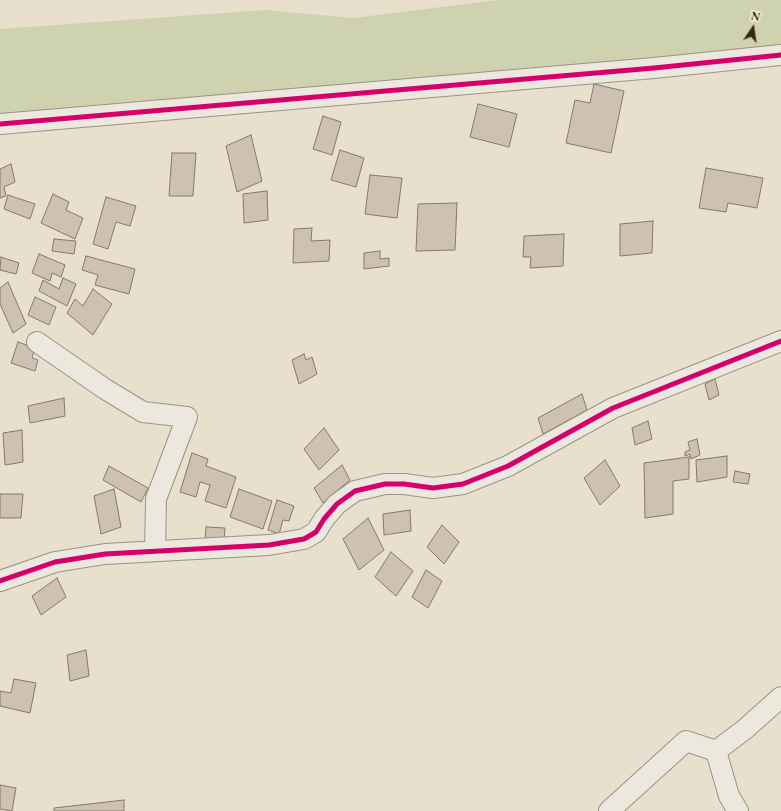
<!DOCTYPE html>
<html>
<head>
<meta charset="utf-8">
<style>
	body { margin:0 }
	#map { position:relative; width:781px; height:811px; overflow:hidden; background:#e8e0cc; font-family:"EB Garamond",serif }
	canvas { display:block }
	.north { position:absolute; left:733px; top:8px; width:40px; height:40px; -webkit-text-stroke:3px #f7efd7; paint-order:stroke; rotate:13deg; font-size:11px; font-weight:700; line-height:16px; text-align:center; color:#382712 }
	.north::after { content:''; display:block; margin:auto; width:14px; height:18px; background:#382712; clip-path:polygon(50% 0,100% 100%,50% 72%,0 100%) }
</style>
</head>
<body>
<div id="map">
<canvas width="781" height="811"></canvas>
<div class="north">N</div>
</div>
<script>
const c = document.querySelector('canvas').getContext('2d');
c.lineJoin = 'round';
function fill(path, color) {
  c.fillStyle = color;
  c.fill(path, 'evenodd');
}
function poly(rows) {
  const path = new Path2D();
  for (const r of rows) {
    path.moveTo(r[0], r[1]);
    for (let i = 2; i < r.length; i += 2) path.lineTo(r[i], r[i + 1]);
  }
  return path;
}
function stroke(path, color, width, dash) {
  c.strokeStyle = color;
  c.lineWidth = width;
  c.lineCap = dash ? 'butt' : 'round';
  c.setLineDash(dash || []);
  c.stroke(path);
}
const green = poly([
	[498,0,781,0,781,47,0,121,0,29,266,10,353,18]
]);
const building = poly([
	[594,84,624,91,611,153,566,143,575,100,590,103,594,84],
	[478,104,517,114,509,147,470,137,478,104],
	[323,116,341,122,332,155,313,149,323,116],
	[251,135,262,181,237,192,226,146,251,135],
	[340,150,364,158,356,187,331,180,340,150],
	[172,153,196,153,193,196,169,196,172,153],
	[11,164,15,182,4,187,6,196,0,198,0,169,11,164],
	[706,168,763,178,757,208,728,203,726,212,699,208,706,168],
	[370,175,402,178,397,218,365,214,370,175],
	[267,191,268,220,244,223,243,194,267,191],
	[53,194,69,202,66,210,83,218,75,239,41,223,53,194],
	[8,195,35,204,30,219,4,209,8,195],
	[106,197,136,206,130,226,116,222,108,249,93,244,106,197],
	[457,203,455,250,416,251,418,204,457,203],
	[653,221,652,253,620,256,620,224,653,221],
	[312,228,311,241,330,240,329,261,293,263,294,229,312,228],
	[564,234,563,266,530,268,531,257,523,257,524,236,564,234],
	[54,239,76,241,74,254,52,251,54,239],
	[380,251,380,259,389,258,389,266,364,269,364,253,380,251],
	[39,254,65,265,61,277,52,273,50,281,32,273,39,254],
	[86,256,135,269,129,294,95,285,98,275,82,270,86,256],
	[1,257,19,263,16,274,0,270,1,257],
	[63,278,76,284,67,306,39,291,43,280,59,289,63,278],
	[8,282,26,324,13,333,0,304,0,288,8,282],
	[93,289,112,304,93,335,67,313,75,299,83,306,93,289],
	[35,297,56,307,49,325,28,315,35,297],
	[18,342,35,348,32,358,38,360,35,371,11,363,18,342],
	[304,354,306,360,312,357,317,374,299,384,292,360,304,354],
	[715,379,719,395,709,400,705,384,715,379],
	[582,394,587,410,543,434,538,418,582,394],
	[64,398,65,416,30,423,28,406,64,398],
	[648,421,652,439,635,445,632,428,648,421],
	[324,428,339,450,319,470,304,449,324,428],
	[22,430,23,462,5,465,3,433,22,430],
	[697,439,700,455,691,459,690,454,685,456,685,452,690,450,688,442,697,439],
	[192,453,208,459,206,466,236,477,226,508,205,501,210,485,200,482,196,497,180,492,192,453],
	[727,456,727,477,697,482,696,460,727,456],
	[689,457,689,479,673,481,673,514,645,518,644,463,689,457],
	[605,460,620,486,600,505,584,478,605,460],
	[342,465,350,480,323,503,314,488,342,465],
	[109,466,148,488,141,502,103,480,109,466],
	[735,471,750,474,748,484,733,482,735,471],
	[114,489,121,527,101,534,94,496,114,489],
	[239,489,272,501,263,529,230,517,239,489],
	[0,494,23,494,21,518,0,518,0,494],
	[277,500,294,506,289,521,283,520,279,534,268,530,277,500],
	[410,510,411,531,384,535,383,514,410,510],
	[368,518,384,550,359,570,343,539,368,518],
	[442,525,459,542,444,564,427,547,442,525],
	[206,527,225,528,224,542,205,541,206,527],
	[391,552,413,571,396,596,375,577,391,552],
	[426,570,442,581,428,608,412,597,426,570],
	[57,578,66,597,41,615,32,596,57,578],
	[86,650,89,676,70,681,67,655,86,650],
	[14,679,36,683,30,713,0,706,0,691,11,693,14,679],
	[0,785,16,788,12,811,0,809,0,785],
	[124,800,124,811,54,811,54,808,124,800]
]);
const minor = poly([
	[0,124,654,68,781,55],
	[37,342,105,389,143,412,187,417,156,499,155,551],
	[0,581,55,562,105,554,269,545,304,539,316,532,324,519,337,504,355,491,385,484,404,484,433,488,463,484,508,466,613,408,781,341],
	[716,751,729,796,738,811],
	[609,811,686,741,716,751,744,730,781,697]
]);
const cycleway = poly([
	[0,124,654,68,781,55],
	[0,581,55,562,105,554,269,545,304,539,316,532,324,519,337,504,355,491,385,484,404,484,433,488,463,484,508,466,613,408,781,341]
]);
fill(green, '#ced2ae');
fill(building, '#cfc1b2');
stroke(building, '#817a6c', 1);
stroke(minor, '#9a9385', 22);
stroke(minor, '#ece8de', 20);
stroke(cycleway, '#d6006c', 5);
</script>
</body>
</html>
